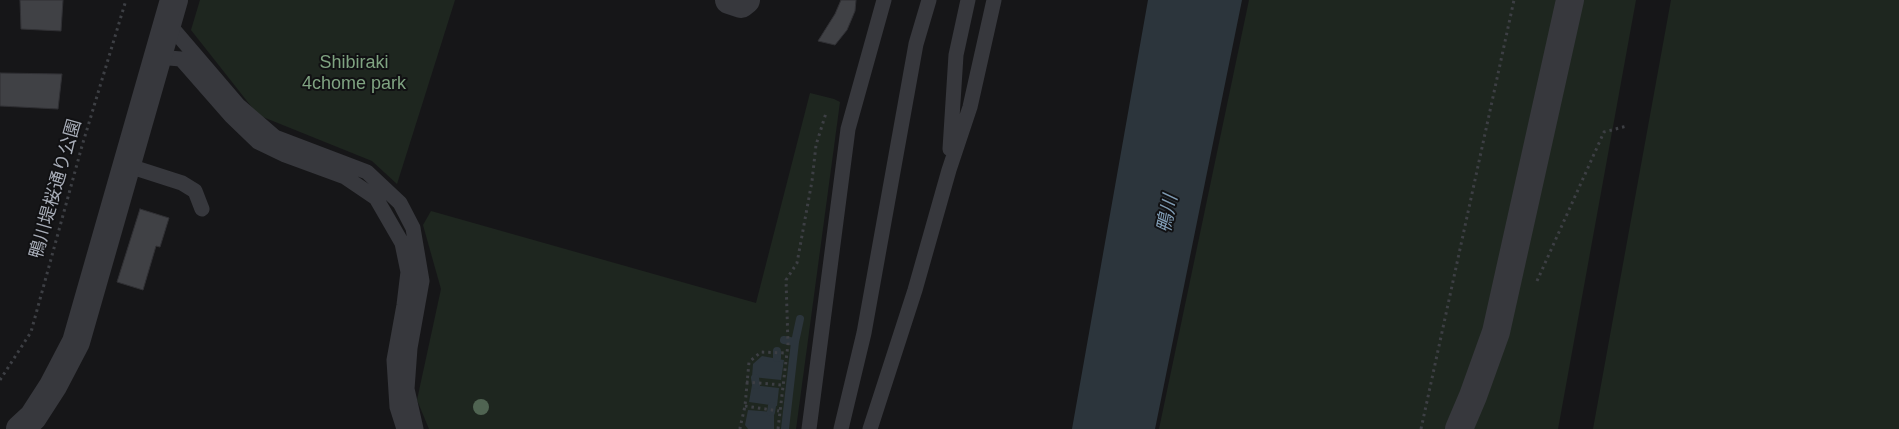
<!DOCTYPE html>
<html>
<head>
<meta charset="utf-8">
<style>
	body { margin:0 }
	canvas { display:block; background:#161618 }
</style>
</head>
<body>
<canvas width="1899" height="429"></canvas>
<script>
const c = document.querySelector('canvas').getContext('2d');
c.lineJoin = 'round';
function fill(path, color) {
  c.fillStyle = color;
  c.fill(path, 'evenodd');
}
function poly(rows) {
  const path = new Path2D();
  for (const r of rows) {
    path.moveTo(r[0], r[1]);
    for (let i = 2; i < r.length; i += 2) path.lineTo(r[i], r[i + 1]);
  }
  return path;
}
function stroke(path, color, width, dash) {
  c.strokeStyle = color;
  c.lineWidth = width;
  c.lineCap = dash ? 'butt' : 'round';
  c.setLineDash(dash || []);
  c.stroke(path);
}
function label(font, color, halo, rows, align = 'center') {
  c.font = font + ' Helvetica,"Noto Sans JP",sans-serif';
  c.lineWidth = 4;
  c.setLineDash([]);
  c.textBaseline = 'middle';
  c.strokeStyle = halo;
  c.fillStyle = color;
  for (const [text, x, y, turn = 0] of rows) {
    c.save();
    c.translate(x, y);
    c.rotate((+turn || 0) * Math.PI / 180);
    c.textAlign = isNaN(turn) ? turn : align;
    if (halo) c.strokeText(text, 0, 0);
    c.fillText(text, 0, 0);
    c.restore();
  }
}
const green = poly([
	[200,0,455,0,397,184,372,161,258,115,191,30],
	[1249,0,1636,0,1558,429,1159,429],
	[1671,0,1899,0,1899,429,1593,429],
	[810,93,834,99,840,102,796,429,429,429,417,400,441,289,423,225,431,211,756,303]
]);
const water = poly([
	[1148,0,1242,0,1155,429,1072,429],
	[762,356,784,360,781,380,752,377,753,364],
	[752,385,779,388,777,406,749,402],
	[748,410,774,412,774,429,748,429,745,425]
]);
const stream = poly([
	[784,340,795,342],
	[777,358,777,351],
	[755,378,756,385],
	[771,412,772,406],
	[785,429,795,342,800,319]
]);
const building = poly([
	[20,0,63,0,61,31,21,29,20,0],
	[841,0,856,0,855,11,847,30,835,45,818,41,835,14,841,0],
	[0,73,62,74,58,109,0,106,0,73],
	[140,209,169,218,160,247,156,246,143,290,117,282,140,209]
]);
const path = poly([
	[1537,281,1604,132,1627,126],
	[0,380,31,332,82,146,126,0],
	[746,382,782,385],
	[745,406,779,411],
	[741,429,740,428,745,406,749,362,761,352,786,353],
	[778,429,788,344,786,280,797,263,812,181,816,145,826,113],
	[1421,429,1514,0]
]);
const service = poly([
	[167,22,238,105,275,137,367,172,400,203,413,228,422,281,410,348,407,389,416,429],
	[157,57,181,59,231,116,258,142,285,155,345,177,376,198,402,243,408,272,404,305,394,360,397,407,404,429],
	[950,149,956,55,968,0],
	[126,165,182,183,195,191,202,209],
	[809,429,848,129,884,0],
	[841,429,864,333,916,44,929,0],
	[870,429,915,290,949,170,970,107,994,0]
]);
const minor = poly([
	[729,0,741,4,746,0],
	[1459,429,1473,396,1496,332,1570,0]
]);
const tertiary = poly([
	[20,429,33,417,53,386,76,342,174,0]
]);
const trees = [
	[481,407]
];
const parkNames = [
	["Shibiraki",354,63],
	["4chome park",354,84]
];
const streetNames = [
	["鴨川堤桜通り公園",56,189,-74]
];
const waterNames = [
	["鴨川",1168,214,-79]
];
fill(green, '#1e261f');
fill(water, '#2c353c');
stroke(stream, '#2c353c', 8);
fill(building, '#404145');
stroke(building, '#303034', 1);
stroke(path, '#3d3f44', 3, [2.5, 4]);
stroke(service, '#37383d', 15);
stroke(minor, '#37383d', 28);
stroke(tertiary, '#37383d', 28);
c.fillStyle = '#506452';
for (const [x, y] of trees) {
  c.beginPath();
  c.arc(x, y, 8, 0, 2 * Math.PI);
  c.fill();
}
label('18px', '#7fa381', '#111113', parkNames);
label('18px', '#a8adb8', '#111113', streetNames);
label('italic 19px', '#7f9bb3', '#111113', waterNames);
</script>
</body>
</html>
